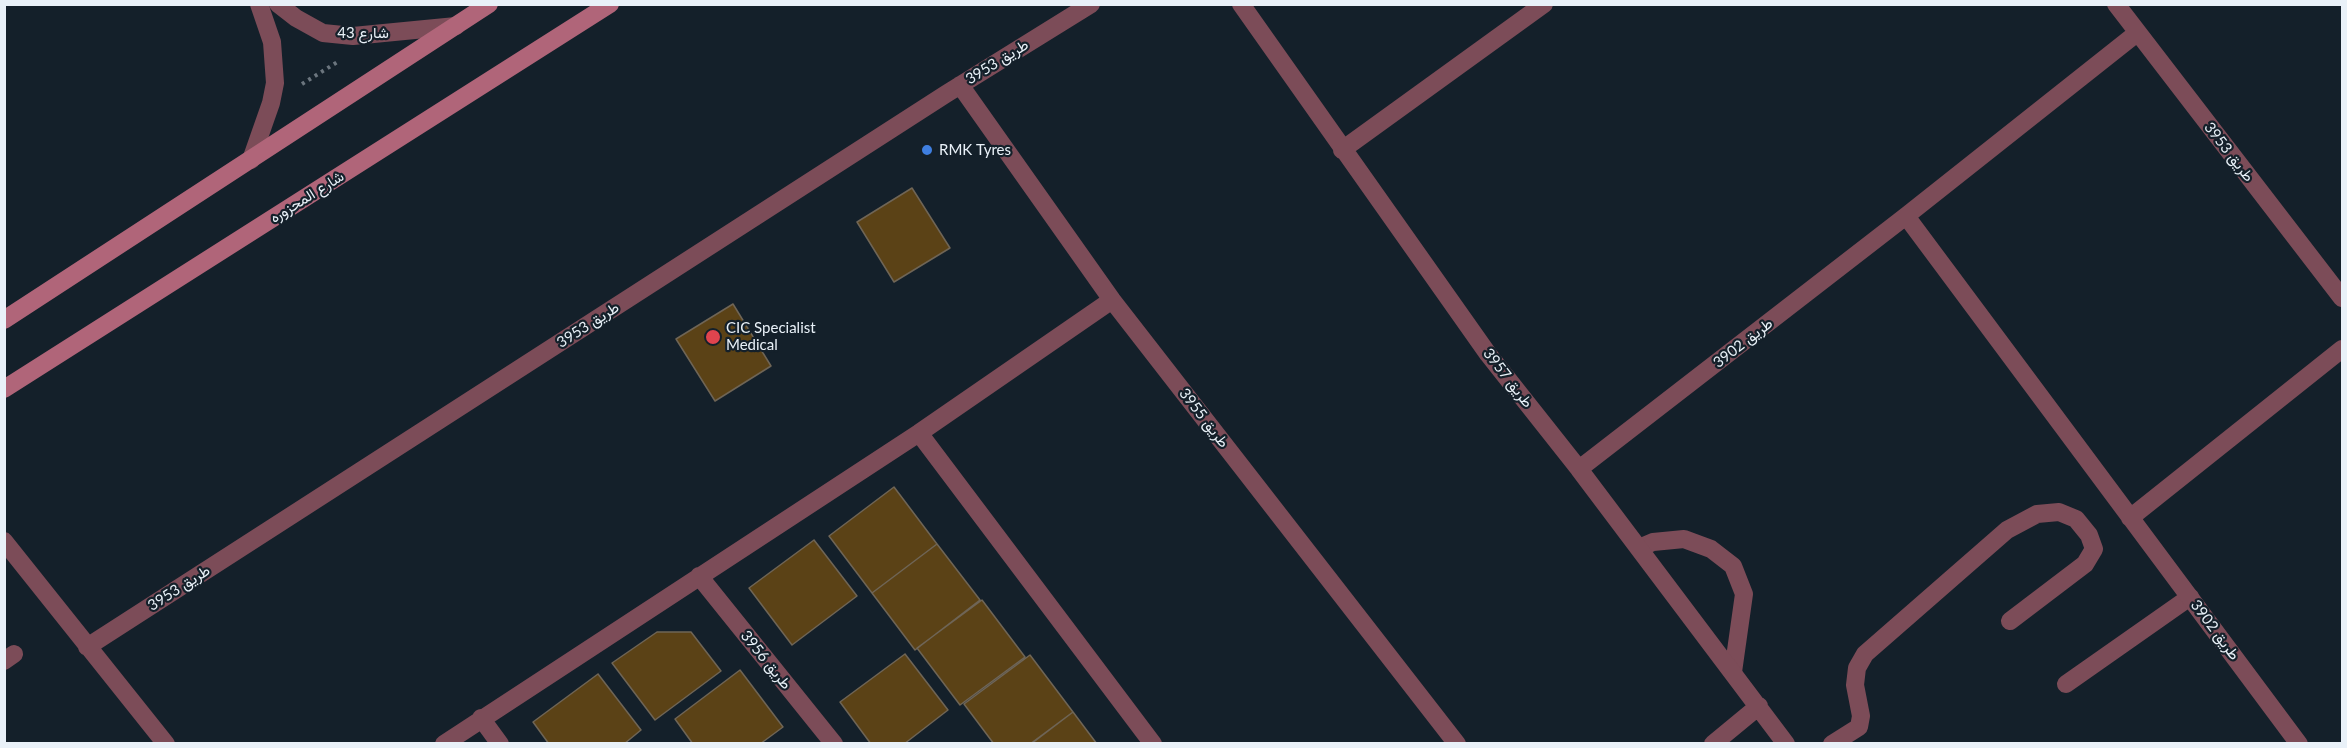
<!DOCTYPE html>
<html>
<head>
<meta charset="utf-8">
<style>
	body { margin:0 }
	#map { position:relative; width:2347px; height:748px; overflow:hidden; background:#14202a; font-family:Lato,sans-serif }
	canvas { display:block }
	.frame { position:absolute; inset:0; border:6px solid #e9f1f8; pointer-events:none }
</style>
</head>
<body>
<div id="map">
<canvas width="2347" height="748"></canvas>
<div class="frame"></div>
</div>
<script>
const c = document.querySelector('canvas').getContext('2d');
c.lineJoin = 'round';
function fill(path, color) {
  c.fillStyle = color;
  c.fill(path, 'evenodd');
}
function poly(rows) {
  const path = new Path2D();
  for (const r of rows) {
    path.moveTo(r[0], r[1]);
    for (let i = 2; i < r.length; i += 2) path.lineTo(r[i], r[i + 1]);
  }
  return path;
}
function stroke(path, color, width, dash) {
  c.strokeStyle = color;
  c.lineWidth = width;
  c.lineCap = dash ? 'butt' : 'round';
  c.setLineDash(dash || []);
  c.stroke(path);
}
function label(font, color, halo, rows, align = 'center') {
  c.font = font + ' Lato,Vazirmatn,sans-serif';
  c.lineWidth = 4.5;
  c.setLineDash([]);
  c.textBaseline = 'middle';
  c.strokeStyle = halo;
  c.fillStyle = color;
  for (const [text, x, y, turn = 0] of rows) {
    c.save();
    c.translate(x, y);
    c.rotate((+turn || 0) * Math.PI / 180);
    c.textAlign = isNaN(turn) ? turn : align;
    if (halo) c.strokeText(text, 0, 0);
    c.fillText(text, 0, 0);
    c.restore();
  }
}
const building = poly([
	[912,188,950,248,894,282,857,222,912,188],
	[733,304,771,366,715,401,676,339,733,304],
	[894,487,937,544,872,593,829,536,894,487],
	[814,540,857,596,792,645,749,588,814,540],
	[937,544,980,600,915,650,872,593,937,544],
	[982,600,1025,657,960,705,917,648,982,600],
	[657,632,691,632,721,671,655,720,612,663,657,632],
	[905,654,948,710,904,744,871,744,840,702,905,654],
	[1030,655,1073,712,1031,744,994,744,964,704,1030,655],
	[740,670,783,727,760,744,693,744,675,719,740,670],
	[598,674,641,730,624,744,549,744,533,722,598,674],
	[1073,712,1097,744,1030,744,1073,712]
]);
const path = poly([
	[302,84,339,61]
]);
const lane = poly([
	[1639,548,1653,542,1684,539,1711,549,1733,566,1744,594,1733,672],
	[4,661,14,654],
	[2066,684,2190,597],
	[1832,744,1859,727,1861,716,1855,685,1857,668,1865,654,2007,530,2037,514,2059,512,2076,519,2089,535,2094,549,2085,564,2010,621]
]);
const street = poly([
	[278,4,296,18,323,33,353,36,456,26],
	[1241,4,1488,354,1579,469,1786,744],
	[2116,4,2342,298],
	[960,85,1112,300,1457,744],
	[1342,150,1544,4],
	[251,160,271,103,275,83,272,42,259,4],
	[1906,216,2299,744],
	[919,433,1153,744],
	[1579,469,1906,216,2137,33],
	[2130,518,2342,349],
	[4,541,166,744],
	[699,576,834,744],
	[87,647,946,94,1091,4],
	[481,718,500,744],
	[444,744,919,433,1112,300],
	[1713,744,1759,706]
]);
const secondary = poly([
	[4,320,489,4],
	[4,389,610,4]
]);
const markers = [
	[927,150,6,"#3f7fe0"],
	[713,337,8,"#e0444e"]
];
const streetNames = [
	["شارع 43",363,33],
	["طريق 3953",997,62,-32],
	["طريق 3953",2229,152,52],
	["شارع المحزوره",307,197,-32],
	["طريق 3953",588,325,-33],
	["طريق 3902",1743,343,-38],
	["طريق 3957",1508,378,52],
	["طريق 3955",1204,418,52],
	["طريق 3953",179,588,-33],
	["طريق 3902",2215,630,53],
	["طريق 3956",766,660,51]
];
const poiNames = [
	["RMK Tyres",939,150],
	["CIC Specialist",726,328],
	["Medical",726,345]
];
fill(building, '#5b4216');
stroke(building, '#6f6556', 1.5);
stroke(path, '#6b757e', 4, [3, 4.5]);
stroke(lane, '#7c4c58', 18);
stroke(street, '#7c4c58', 18);
stroke(secondary, '#b06579', 18);
for (const [x, y, r, color] of markers) {
  const dot = new Path2D();
  dot.arc(x, y, r, 0, 2 * Math.PI);
  c.fillStyle = color;
  c.fill(dot);
  stroke(dot, '#14202a', 2);
}
label('15px', '#e9f1f8', '#14202a', streetNames);
label('15px', '#e9f1f8', '#14202a', poiNames, 'left');
</script>
</body>
</html>
